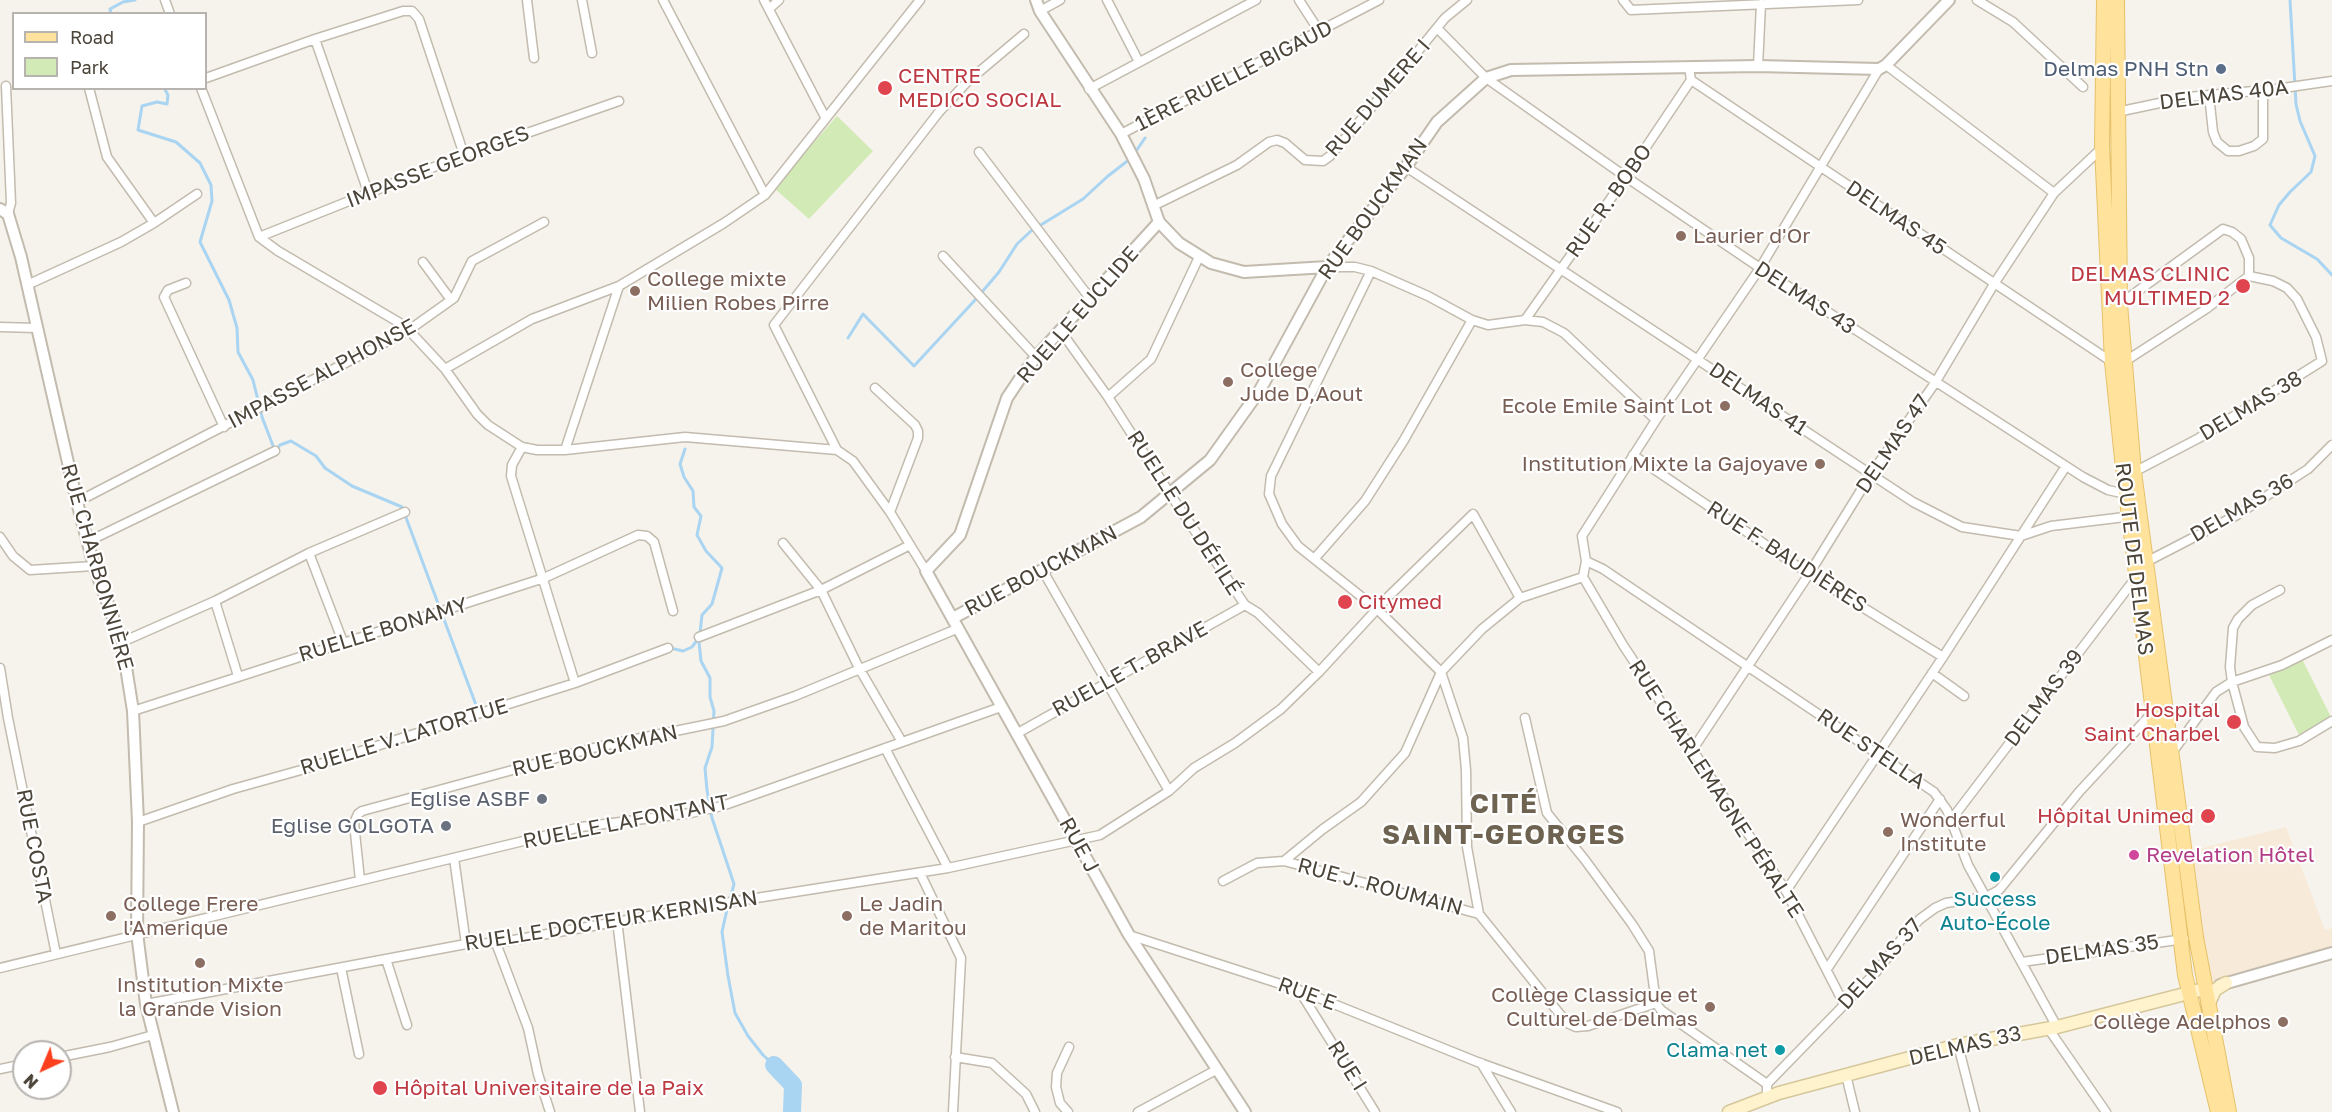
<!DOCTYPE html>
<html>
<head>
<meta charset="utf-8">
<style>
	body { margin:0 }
	#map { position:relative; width:2332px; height:1112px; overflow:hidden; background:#f6f3ec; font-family:"Golos Text",sans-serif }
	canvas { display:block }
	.legend { position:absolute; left:12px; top:12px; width:195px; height:78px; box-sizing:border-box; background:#fff; border:2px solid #b7b4b0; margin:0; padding:8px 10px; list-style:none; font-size:18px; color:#4b4439 }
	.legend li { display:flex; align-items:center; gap:12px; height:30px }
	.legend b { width:30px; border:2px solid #b7b4b0 }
	.north { position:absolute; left:12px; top:1040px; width:60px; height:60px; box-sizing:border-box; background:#fff; border:2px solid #b7b4b0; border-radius:50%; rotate:224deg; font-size:16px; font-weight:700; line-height:24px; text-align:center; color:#4b4439 }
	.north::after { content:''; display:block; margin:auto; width:21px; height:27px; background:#fc3f1d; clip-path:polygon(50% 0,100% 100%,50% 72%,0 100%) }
</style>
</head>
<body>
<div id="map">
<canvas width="2332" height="1112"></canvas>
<ul class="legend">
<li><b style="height:8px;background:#ffe39c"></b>Road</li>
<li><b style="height:16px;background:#d2eab5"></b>Park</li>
</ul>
<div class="north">N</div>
</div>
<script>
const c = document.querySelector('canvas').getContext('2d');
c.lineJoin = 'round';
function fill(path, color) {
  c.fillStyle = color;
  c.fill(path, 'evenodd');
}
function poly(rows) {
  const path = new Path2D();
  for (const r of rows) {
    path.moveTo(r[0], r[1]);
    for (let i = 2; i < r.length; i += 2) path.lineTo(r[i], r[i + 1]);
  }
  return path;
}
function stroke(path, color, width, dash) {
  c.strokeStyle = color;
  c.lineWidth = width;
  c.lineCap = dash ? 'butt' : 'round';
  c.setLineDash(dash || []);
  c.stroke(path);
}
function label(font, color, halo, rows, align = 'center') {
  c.font = font + ' "Golos Text",sans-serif';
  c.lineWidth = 4.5;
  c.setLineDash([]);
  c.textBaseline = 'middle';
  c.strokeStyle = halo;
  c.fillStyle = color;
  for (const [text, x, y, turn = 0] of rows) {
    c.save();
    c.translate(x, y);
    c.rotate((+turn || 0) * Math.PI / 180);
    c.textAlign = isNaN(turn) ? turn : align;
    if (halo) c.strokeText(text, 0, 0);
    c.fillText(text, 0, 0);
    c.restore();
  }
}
const commercial = poly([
	[2286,827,2325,930,2332,928,2332,958,2237,983,2213,981,2206,966,2190,851]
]);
const green = poly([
	[837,116,873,151,809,219,774,188],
	[2302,659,2331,717,2300,737,2269,675]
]);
const stream = poly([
	[2290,0,2296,104,2300,121,2315,156,2311,172,2290,192,2279,205,2270,225,2281,238,2317,259,2332,275],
	[111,14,110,9,123,2,135,0],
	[164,88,168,95,167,104,157,102,142,106,138,130,176,142,200,163,211,185,212,201,200,242,229,300,237,328,238,352,253,380,262,417,275,451,280,445,291,441,316,456,325,468,352,486,402,507,479,713],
	[1134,154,1145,138],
	[848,338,863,314,914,366,976,299,999,272,1017,244,1031,231,1083,199,1108,176,1130,159],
	[685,449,680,464,684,477,693,491,694,507,701,516,697,535,706,551,722,568,712,604,702,615,699,642,701,661,710,678,710,697,714,711,712,747,705,768,707,790,712,818,734,884,730,899],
	[670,648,683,651,692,647,698,639],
	[728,905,722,932,728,976,735,1013,748,1036,763,1055,774,1065]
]);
const river = poly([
	[774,1065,793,1085,792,1112]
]);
const minor = poly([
	[165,0,170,14],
	[527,0,534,58],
	[582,0,592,53],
	[663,0,765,195],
	[764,0,825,117],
	[1107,0,1139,62],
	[1299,0,1319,31],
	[1623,0,1631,10,1858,0],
	[1977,0,2013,22,2083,87],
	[770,8,779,0],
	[1040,11,1060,0],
	[1438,29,1486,78,1626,177,1760,268,2083,477,2108,490,2130,495],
	[315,39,368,192],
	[1886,65,2054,193],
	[1758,66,1761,4],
	[1689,67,1691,80,2112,362,2124,362,2206,309,2249,276,2249,258,2241,239,2232,232,2223,229,2120,304],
	[206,78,315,39,403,11,412,11,419,19,464,155],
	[6,86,11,203,8,214],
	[201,88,259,237,278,251,405,326,445,369,477,414,488,425,522,447,537,450,565,450,685,437,837,450,853,461,890,512,926,571],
	[1089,89,1256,0],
	[2209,95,2213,132,2217,142,2228,151,2239,151,2254,146,2263,139,2263,90],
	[2117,112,2188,97,2276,89,2332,81],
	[1121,134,1379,0],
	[979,152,1089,297],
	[1406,167,1913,502,1962,527,2021,536,2051,526,2133,516],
	[1155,205,1237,165,1269,142,1277,140,1285,143,1305,160,1323,161,1330,156,1387,89,1445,18,1467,0],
	[154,223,197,194],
	[259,237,464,155,619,101],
	[943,256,1036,357],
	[423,262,451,300],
	[1327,267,1355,267,1371,271,1428,296,1472,320,1488,325,1525,320,1543,322,1564,333,1656,420],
	[1371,271,1271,476,1269,494,1282,524,1298,546,1378,610,1441,672,1463,738,1466,770,1467,847,1479,914],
	[186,283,168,290,164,297,224,427],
	[27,285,121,242,154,223,107,157,89,88],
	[1525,320,1626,177,1691,80],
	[0,327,37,328],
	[1060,330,1108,397,1170,494,1245,605,1258,613,1319,672],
	[445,369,532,319,619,286,724,223,765,195,920,0],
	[875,388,915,425,918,431,918,438,890,512],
	[1108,397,1151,359,1199,257],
	[522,447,512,465,511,476,575,683],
	[565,450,619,286],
	[837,450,774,325,939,112,967,82,1024,34],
	[1633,455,1809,574,1943,657],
	[2134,472,2199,438,2322,361,2316,337,2297,299,2287,288,2273,281,2249,276],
	[77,502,409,330,454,298,472,261,544,222],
	[0,537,13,556,30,570,94,566],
	[89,541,275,451],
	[783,543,821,590,859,668,902,742],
	[309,553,343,642],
	[1315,558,1365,501,1404,440,1472,320],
	[1586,561,1603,569,1934,792,1947,810,1968,865,2057,1027],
	[2144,565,2146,562,2237,515,2308,469,2332,445],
	[1043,571,1169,791],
	[1583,577,1586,561,1582,536,1656,420,1760,268,1879,69],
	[1583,577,1623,645,1786,891,1844,1004],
	[2280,590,2252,605,2238,619,2233,628,2230,667,2232,682,2244,727,2257,747,2275,748,2299,741,2332,721],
	[215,601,238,676],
	[699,637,821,590,910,545],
	[122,642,215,601,309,553,405,512],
	[0,668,8,718,56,954],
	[1932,673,1964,696],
	[133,711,544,578,638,535,647,536,654,542,673,611],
	[1525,718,1547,813,1585,860,1632,924,1649,951,1656,1003],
	[1016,734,1245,605],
	[885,748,948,868],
	[1693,749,1809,574,1871,474,1935,383,1994,284,2054,193,2102,148],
	[2171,754,2216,692,2232,682,2282,665,2332,640],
	[1951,820,2137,576],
	[138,822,233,789,301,770,575,683,668,648],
	[454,858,466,944],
	[1284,861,1323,829,1361,802,1405,753,1441,672,1482,629,1520,598,1583,577],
	[920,873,961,958,953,1112],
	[360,880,354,823,358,814,362,811,597,747,724,721,795,696,959,628],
	[1223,881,1257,863,1284,861,1479,914,1567,1023,1576,1027,1588,1026,1656,1003,1661,1010,1767,1084,1767,1097],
	[1786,891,1943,657,2066,466],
	[617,920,640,1112],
	[1129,935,1299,990,1480,1063,1617,1112],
	[496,943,528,1028,538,1074,550,1112],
	[386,959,407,1025],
	[2022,962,2184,939],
	[0,968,581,827,691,813,722,806,1001,707],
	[341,968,359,1054],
	[1827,969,1940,799],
	[1299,990,1375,1112],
	[146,1004,466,944,496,943,718,904,948,868,1100,835,1169,791,1194,768,1235,743,1281,709,1319,672,1389,596,1473,514,1520,598],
	[2048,1028,2106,1112],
	[1958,1045,1975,1112],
	[60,1057,110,1047,153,1035],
	[955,1057,992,1063,1026,1094,1035,1112],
	[1481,1063,1511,1112],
	[0,1069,24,1064],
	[1846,1075,1855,1112],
	[1767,1084,1876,972,1904,936,1920,919,1935,908,1946,903,1986,897,1999,890,2079,792,2154,711],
	[1068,1112,1060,1103,1056,1087,1057,1073,1069,1047],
	[1138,1112,1216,1070]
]);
const tertiary = poly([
	[1036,0,1040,11,1121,134,1144,179,1159,222,1179,243,1211,263,1244,272,1327,267],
	[0,209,8,214,21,257,77,502,94,566,122,642,133,711,138,822,137,933,146,1004,173,1112],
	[1159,222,1036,357,1021,377,1007,398,960,535,926,571,1129,935,1245,1112],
	[953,618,1141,517,1210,460,1260,390,1327,267,1406,167,1437,122,1486,78,1511,70,1758,66,1879,69,1886,65,1949,0],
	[2220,985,2332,953]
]);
const secondary = poly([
	[2208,1005,2215,990,2226,983],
	[1729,1112,1779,1093,1958,1045,2057,1027,2204,989]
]);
const primary = poly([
	[2104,0,2102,147,2112,362,2122,459,2185,975,2218,1112],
	[2117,0,2120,304,2134,472,2196,937,2229,1112]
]);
const markers = [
	[2221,69,6,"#5c6f8a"],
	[885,88,8,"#e0444e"],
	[1681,236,6,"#8d6e63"],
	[2243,286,8,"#e0444e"],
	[635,291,6,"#8d6e63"],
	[1228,382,6,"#8d6e63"],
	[1725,406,6,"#8d6e63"],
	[1820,464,6,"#8d6e63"],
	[1345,602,8,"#e0444e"],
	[2234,722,8,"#e0444e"],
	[542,799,6,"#6b7280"],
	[2208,816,8,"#e0444e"],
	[446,826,6,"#6b7280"],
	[1888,832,6,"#8d6e63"],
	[2134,855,6,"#d1479c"],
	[1995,877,6,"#0f9aa8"],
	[111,916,6,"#8d6e63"],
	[847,916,6,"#8d6e63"],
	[200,963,6,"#8d6e63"],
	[1710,1007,6,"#8d6e63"],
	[2283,1022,6,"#8d6e63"],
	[1780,1050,6,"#0f9aa8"],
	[380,1088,8,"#e0444e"]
];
const serviceNames = [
	["Delmas PNH Stn",2209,69]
];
const healthNames = [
	["CENTRE",898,76],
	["MEDICO SOCIAL",898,100],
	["DELMAS CLINIC",2230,274,"right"],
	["MULTIMED 2",2230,298,"right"],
	["Citymed",1358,602],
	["Hospital",2220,710,"right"],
	["Saint Charbel",2220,734,"right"],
	["Hôpital Unimed",2194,816,"right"],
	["Hôpital Universitaire de la Paix",394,1088]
];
const streetNames = [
	["1ÈRE RUELLE BIGAUD",1234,76,-27],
	["DELMAS 40A",2224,95,-7],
	["RUE DUMERE I",1378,98,-49],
	["IMPASSE GEORGES",438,167,-21],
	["RUE R. BOBO",1609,201,-55],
	["RUE BOUCKMAN",1373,209,-54],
	["DELMAS 45",1896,218,34],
	["DELMAS 43",1805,298,33],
	["RUELLE EUCLIDE",1078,315,-49],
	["IMPASSE ALPHONSE",322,374,-28],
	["DELMAS 41",1758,399,34],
	["DELMAS 38",2251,406,-31],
	["DELMAS 47",1893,444,-56],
	["DELMAS 36",2242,508,-30],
	["RUELLE DU DÉFILÉ",1184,513,57],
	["RUE F. BAUDIÈRES",1787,557,33],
	["ROUTE DE DELMAS",2134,559,83],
	["RUE CHARBONNIÈRE",97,567,74],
	["RUE BOUCKMAN",1041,571,-28],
	["RUELLE BONAMY",383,630,-17],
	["RUELLE T. BRAVE",1130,669,-29],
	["DELMAS 39",2044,698,-53],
	["RUELLE V. LATORTUE",404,737,-17],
	["RUE STELLA",1871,749,34],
	["RUE BOUCKMAN",595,751,-13],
	["RUE CHARLEMAGNE PÉRALTE",1716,789,57],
	["RUELLE LAFONTANT",626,822,-11],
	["RUE J",1079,845,61],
	["RUE COSTA",34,846,79],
	["RUE J. ROUMAIN",1380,887,15],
	["RUELLE DOCTEUR KERNISAN",611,921,-9],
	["DELMAS 35",2102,950,-8],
	["DELMAS 37",1880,964,-48],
	["RUE E",1307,994,20],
	["DELMAS 33",1965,1046,-13],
	["RUE I",1347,1066,58]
];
const educationNames = [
	["Laurier d'Or",1693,236],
	["College mixte",647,279],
	["Milien Robes Pirre",647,303],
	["College",1240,370],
	["Jude D,Aout",1240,394],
	["Ecole Emile Saint Lot",1713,406,"right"],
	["Institution Mixte la Gajoyave",1808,464,"right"],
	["Wonderful",1900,820],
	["Institute",1900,844],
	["College Frere",123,904],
	["l'Amerique",123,928],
	["Le Jadin",859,904],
	["de Maritou",859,928],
	["Institution Mixte",200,985,"center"],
	["la Grande Vision",200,1009,"center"],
	["Collège Classique et",1698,995,"right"],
	["Culturel de Delmas",1698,1019,"right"],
	["Collège Adelphos",2271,1022,"right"]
];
const worshipNames = [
	["Eglise ASBF",530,799],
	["Eglise GOLGOTA",434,826]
];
const hotelNames = [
	["Revelation Hôtel",2146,855]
];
const cultureNames = [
	["Success",1995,899],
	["Auto-École",1995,923],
	["Clama net",1768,1050,"right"]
];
const districtNames = [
	["CITÉ",1504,804],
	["SAINT-GEORGES",1504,835]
];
fill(commercial, '#f7ead8');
fill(green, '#d2eab5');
stroke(stream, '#a9d4f2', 3);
stroke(river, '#a9d4f2', 18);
stroke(minor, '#c2bbae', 11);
stroke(tertiary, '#c2bbae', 14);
stroke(secondary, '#d6c79b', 15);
stroke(primary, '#e6c16a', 16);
stroke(minor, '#fff', 8);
stroke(tertiary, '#fff', 10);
stroke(secondary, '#fff3cd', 12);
stroke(primary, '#ffe39c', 14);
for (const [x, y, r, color] of markers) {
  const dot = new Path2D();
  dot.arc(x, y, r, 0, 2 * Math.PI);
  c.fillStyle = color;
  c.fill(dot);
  stroke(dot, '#fff', 2);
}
label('21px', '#4e5e75', '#fff', serviceNames, 'right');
label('21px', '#be3a42', '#fff', healthNames, 'left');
label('21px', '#4b4439', '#fff', streetNames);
label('21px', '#785e54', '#fff', educationNames, 'left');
label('21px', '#5b616d', '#fff', worshipNames, 'right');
label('21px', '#b23c85', '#fff', hotelNames, 'left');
label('21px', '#0d838f', '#fff', cultureNames);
c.letterSpacing = '1.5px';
label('bold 27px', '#6e6250', '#fff', districtNames);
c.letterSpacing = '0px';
</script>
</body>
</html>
